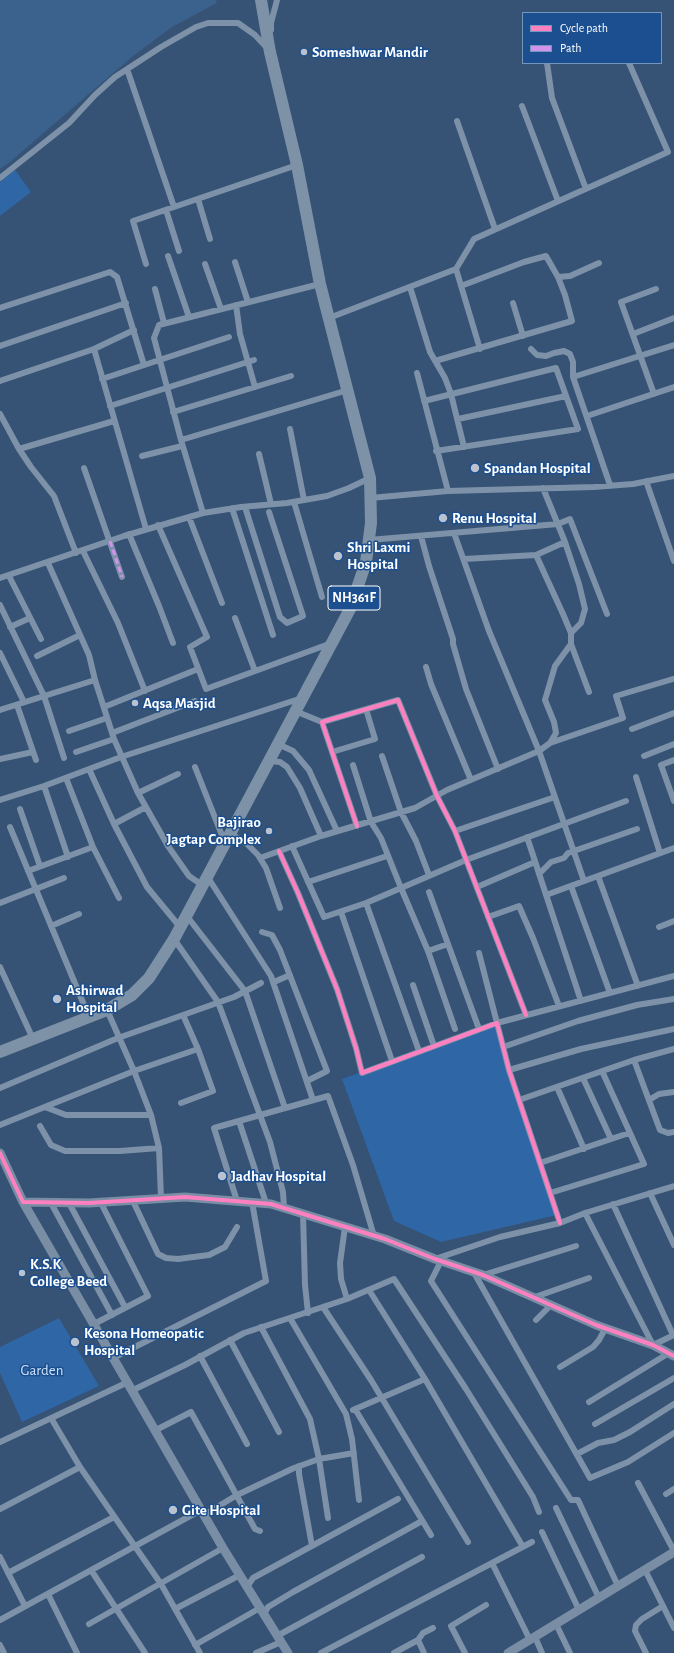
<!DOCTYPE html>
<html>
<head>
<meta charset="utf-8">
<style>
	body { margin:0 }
	#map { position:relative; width:674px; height:1653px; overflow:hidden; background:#365274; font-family:"Alegreya Sans",sans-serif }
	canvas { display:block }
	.legend { position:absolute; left:522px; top:12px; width:140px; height:52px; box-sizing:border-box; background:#1b4f8f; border:1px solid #7695bc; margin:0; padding:5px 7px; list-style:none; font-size:12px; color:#fff }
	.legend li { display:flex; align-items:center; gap:8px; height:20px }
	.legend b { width:20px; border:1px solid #7695bc }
</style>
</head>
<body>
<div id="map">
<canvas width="674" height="1653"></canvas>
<ul class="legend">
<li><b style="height:5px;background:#ff80c0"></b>Cycle path</li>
<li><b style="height:5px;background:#d193ec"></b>Path</li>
</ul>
</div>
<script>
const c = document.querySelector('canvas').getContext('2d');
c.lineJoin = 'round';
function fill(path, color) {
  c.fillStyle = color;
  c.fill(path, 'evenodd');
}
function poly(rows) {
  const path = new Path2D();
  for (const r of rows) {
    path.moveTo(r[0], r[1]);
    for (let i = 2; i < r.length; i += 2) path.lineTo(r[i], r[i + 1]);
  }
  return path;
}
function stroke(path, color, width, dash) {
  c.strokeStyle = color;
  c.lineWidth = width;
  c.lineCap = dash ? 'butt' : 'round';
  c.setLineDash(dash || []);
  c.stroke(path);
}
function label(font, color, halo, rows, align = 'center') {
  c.font = font + ' "Alegreya Sans",sans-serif';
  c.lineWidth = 3;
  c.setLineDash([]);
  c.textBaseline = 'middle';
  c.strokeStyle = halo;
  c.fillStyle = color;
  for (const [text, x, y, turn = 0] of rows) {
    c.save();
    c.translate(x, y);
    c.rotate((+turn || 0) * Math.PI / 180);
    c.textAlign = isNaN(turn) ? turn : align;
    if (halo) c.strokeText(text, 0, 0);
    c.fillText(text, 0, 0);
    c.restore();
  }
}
const green = poly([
	[15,170,31,192,0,216,0,182],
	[497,1023,557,1215,441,1242,394,1221,342,1079],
	[59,1318,99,1386,22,1422,0,1373,0,1347]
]);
const water = poly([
	[0,0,216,0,217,3,172,27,133,56,10,162,0,169]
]);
const street = poly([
	[271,30,271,23,277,0],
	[547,63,552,98,586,189],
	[127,69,174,207],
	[522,106,558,201],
	[457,121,495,229],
	[0,178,69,123,95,95,115,77,161,47,196,27,208,23,238,23,255,35,268,49],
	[198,199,210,239],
	[166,210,179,251],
	[168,256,189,317],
	[235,262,248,302],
	[146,264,133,221,297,165],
	[205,264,221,309],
	[456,269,480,349],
	[558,277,570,276,599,263],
	[410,287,430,352,445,378,451,394,464,447],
	[155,289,164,323],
	[513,303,523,336],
	[236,305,240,334,255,387],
	[0,308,110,272,117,277,144,365],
	[329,318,456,269,474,239,668,152,629,63],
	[134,330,94,349,146,529],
	[633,334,674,318],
	[0,346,126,303],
	[531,349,537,355,546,356,554,353,564,351,570,354,573,362,573,377,610,485],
	[435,361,572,321,565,295,558,277,546,256,524,262,461,286],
	[417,373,448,491],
	[573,377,674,345],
	[102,379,229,337],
	[0,381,94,349],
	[654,394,621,302,656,289],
	[424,401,556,368,578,429,436,451],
	[110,406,254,360],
	[173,412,291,376],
	[0,414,19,449,31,467,54,496,76,553],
	[587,416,674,387],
	[458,419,566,396],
	[290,429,304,500],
	[181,440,348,390],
	[19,449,114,421],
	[259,454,271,504],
	[142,456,182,446],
	[84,468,122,577],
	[646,481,674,561],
	[543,488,565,542,579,584,585,609,581,623,571,633],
	[370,498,448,491,594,487,633,484,674,476],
	[294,502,322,597],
	[245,507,280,617,287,623,303,616,269,512],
	[232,508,273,635],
	[203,513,181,440,154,338,159,325,320,284],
	[189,517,222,603],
	[158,525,207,637,190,647,206,689,329,644],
	[454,533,489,631,539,751,584,881],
	[129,534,159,606,173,643],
	[421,536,429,566,453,639,453,644,466,689,498,769],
	[369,540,558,524,570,519,607,614],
	[83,551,118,623,145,691],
	[464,559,536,555,565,542],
	[48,563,89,655,95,680,114,739,138,793,168,846,189,876,202,885],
	[9,576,41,639],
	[0,578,124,536,203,513,241,507,287,503,327,496,349,488,370,478],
	[0,605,44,696,64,758],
	[235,618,255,671],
	[10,627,30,618],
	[571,644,589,692],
	[0,653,24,702],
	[37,656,80,635],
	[426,667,431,684,471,780],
	[17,705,36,760],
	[104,707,198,669],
	[0,710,95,680],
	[295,711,322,722],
	[632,729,674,713],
	[69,731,107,718],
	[112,733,195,701],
	[550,743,623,718,616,696,673,679],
	[278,744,293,751,309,770,337,831],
	[76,752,114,739],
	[332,752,375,739,366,709],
	[382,756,401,812,416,841,429,875],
	[644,756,674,744],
	[0,759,33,752],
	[674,760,661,765,674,801],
	[269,761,280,762,287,767,300,788,321,836],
	[353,765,371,822,381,838,401,888,466,860,626,801],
	[195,767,225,843],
	[89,769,114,824,147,887,180,927],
	[636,777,660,853],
	[66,778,93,847,119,898],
	[44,786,68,857],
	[138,793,178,774],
	[0,800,44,786,121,757,302,698],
	[20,809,40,866],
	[114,824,146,807],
	[357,826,322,722,398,700,437,796,455,831,526,1015],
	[10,827,89,1017],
	[455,831,555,797],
	[230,833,247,844,258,855,266,868,280,908],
	[527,837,581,1001],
	[292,846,324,917,366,903,401,888,428,951,448,944],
	[279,851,298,893,337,989,356,1048,362,1073,497,1023,509,1070,560,1223],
	[260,858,321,836,415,808,447,790,539,751,550,743,556,733,554,722,545,700,555,666,571,644,571,633,563,614,536,555],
	[28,871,93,847],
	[539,874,551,862,564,858,568,853,637,829],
	[207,876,271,976,313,1100],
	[598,876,638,986],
	[308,882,387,856],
	[571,886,610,993],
	[477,887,535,862],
	[429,892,479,1029],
	[546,895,674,848],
	[0,903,64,878],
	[366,903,419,1051],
	[341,912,392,1061],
	[186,915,245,991,285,1108],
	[488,917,519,906,533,938,559,1006],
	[51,926,79,914],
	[659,927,674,921],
	[262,932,272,935,280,950,327,1071,307,1081],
	[174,939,218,1002,270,1142,283,1192,284,1208],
	[428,951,455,1029],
	[479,953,497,1023,674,976],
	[0,967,33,1039],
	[274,982,290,975],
	[413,985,434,1046],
	[107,1010,134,1071,151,1115,159,1148,161,1198],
	[183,1015,198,1049],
	[503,1047,578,1021,637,1005,674,999],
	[634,1060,660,1130,668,1133,674,1132],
	[509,1070,581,1049,674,1029],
	[583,1078,611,1139],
	[557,1087,584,1149],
	[0,1088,118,1038,234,997,261,983],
	[519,1100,634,1060,674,1049],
	[649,1100,659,1094,674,1092],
	[45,1107,66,1115,151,1115],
	[239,1121,266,1203],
	[0,1125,134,1071,198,1049,213,1091,181,1103],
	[40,1126,51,1145,65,1151,120,1151,159,1148],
	[540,1163,629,1133],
	[550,1193,644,1164,602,1071],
	[650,1193,674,1245],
	[132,1199,158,1254,166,1258,178,1259,209,1255,225,1247,237,1227],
	[237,1201,214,1128,328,1096,353,1165,374,1236],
	[51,1203,112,1315],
	[69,1203,125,1307],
	[613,1204,673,1335],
	[585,1213,653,1345,674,1335],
	[303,1214,305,1285,308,1313],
	[345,1227,340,1263,341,1279,347,1299],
	[435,1259,500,1237,560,1223,585,1213,674,1186],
	[441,1261,431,1281,571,1500,578,1500,618,1586],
	[473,1271,590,1478,628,1462,674,1433],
	[483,1275,576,1246],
	[369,1290,425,1379,523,1547],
	[535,1297,589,1278],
	[323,1307,371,1380,468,1542],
	[290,1318,346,1414,352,1439,359,1500],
	[536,1320,551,1305],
	[94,1324,148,1296,100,1201],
	[261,1327,310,1419,319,1459,328,1518],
	[230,1340,279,1432],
	[200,1356,247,1444],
	[113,1358,266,1281,252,1202],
	[560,1367,593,1347,599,1340,605,1329],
	[131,1391,185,1365,244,1333,347,1299,394,1279,466,1389,533,1497,539,1512],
	[589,1402,669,1353],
	[355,1409,431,1535],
	[353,1410,425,1379],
	[51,1418,80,1467,161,1584,200,1653],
	[595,1424,674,1378],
	[154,1431,191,1412,255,1529,260,1531],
	[0,1442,126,1383],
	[577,1454,598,1443,614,1440,630,1432,674,1404],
	[299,1466,299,1474,312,1546],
	[638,1483,674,1551],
	[666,1494,674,1489],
	[556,1508,599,1598],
	[0,1509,80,1467],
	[204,1515,237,1495,294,1468,319,1459,354,1453],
	[542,1532,579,1610],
	[0,1557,25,1606],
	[492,1563,530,1640],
	[91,1570,145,1653],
	[645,1570,674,1628],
	[8,1573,114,1517],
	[247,1587,253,1578,398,1499],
	[48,1594,77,1653],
	[175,1609,240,1575],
	[264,1614,268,1607,293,1592,422,1521],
	[0,1620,201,1510],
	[89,1624,223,1548],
	[556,1624,570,1653],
	[277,1636,422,1557],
	[535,1637,542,1653],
	[418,1640,423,1633,433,1628],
	[0,1645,4,1653],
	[195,1645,260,1608],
	[256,1653,281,1642],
	[321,1653,532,1542],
	[394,1653,418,1640,424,1653],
	[465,1653,451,1626,486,1605],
	[646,1653,635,1631,636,1625,642,1619,663,1606]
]);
const secondary = poly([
	[0,1153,23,1202,89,1203,185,1197,271,1204,385,1239,435,1259,483,1275,596,1325,653,1345,674,1356],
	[23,1202,223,1548,288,1653],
	[508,1653,674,1552]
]);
const highway = poly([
	[0,1052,107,1010,132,995,149,978,174,939,350,609,366,562,371,523,370,478,320,284,297,165,270,52,261,0]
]);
const quiet = poly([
	[110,541,122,577]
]);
const cycleway = poly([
	[357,826,322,722,398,700,437,796,455,831,526,1015],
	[279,851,298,893,337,989,356,1048,362,1073,497,1023,509,1070,560,1223],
	[0,1153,23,1202,89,1203,185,1197,271,1204,385,1239,435,1259,483,1275,596,1325,653,1345,674,1356]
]);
const markers = [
	[304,52,4,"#b9c2ce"],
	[475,468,5,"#b9c2ce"],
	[443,518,5,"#b9c2ce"],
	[338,556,5,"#b9c2ce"],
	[135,703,4,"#b9c2ce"],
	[269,831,4,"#b9c2ce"],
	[57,999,5,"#b9c2ce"],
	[222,1176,5,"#b9c2ce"],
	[22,1273,4,"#b9c2ce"],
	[75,1342,5,"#b9c2ce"],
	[173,1510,5,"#b9c2ce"]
];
const shields = [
	[354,598,52]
];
const shieldNames = [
	["NH361F",354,598]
];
const poiNames = [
	["Someshwar Mandir",312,52],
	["Spandan Hospital",484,468],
	["Renu Hospital",452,518],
	["Shri Laxmi",347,547],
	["Hospital",347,564],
	["Aqsa Masjid",143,703],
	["Bajirao",261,822,"right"],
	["Jagtap Complex",261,839,"right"],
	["Ashirwad",66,990],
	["Hospital",66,1007],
	["Jadhav Hospital",231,1176],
	["K.S.K",30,1264],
	["College Beed",30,1281],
	["Kesona Homeopatic",84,1333],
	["Hospital",84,1350],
	["Gite Hospital",182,1510]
];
const parkNames = [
	["Garden",42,1370]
];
fill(green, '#2f66a5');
fill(water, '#3b618d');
stroke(street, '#7d92a8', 6);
stroke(secondary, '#798da4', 9);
stroke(highway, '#7e92a7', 12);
stroke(quiet, '#d193ec', 3, [6, 3]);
stroke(cycleway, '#ff80c0', 4);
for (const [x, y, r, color] of markers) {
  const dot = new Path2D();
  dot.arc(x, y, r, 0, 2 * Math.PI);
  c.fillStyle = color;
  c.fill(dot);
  stroke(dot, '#1b4f8f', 1.5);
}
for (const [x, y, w] of shields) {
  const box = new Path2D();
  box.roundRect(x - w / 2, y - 12, w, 24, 3);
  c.fillStyle = '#1b4f8f';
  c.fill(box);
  stroke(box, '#fff', 1);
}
label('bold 14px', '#fff', null, shieldNames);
label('bold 15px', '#fff', '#1b4f8f', poiNames, 'left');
label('15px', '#cfe3fa', '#1b4f8f', parkNames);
</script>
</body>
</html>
